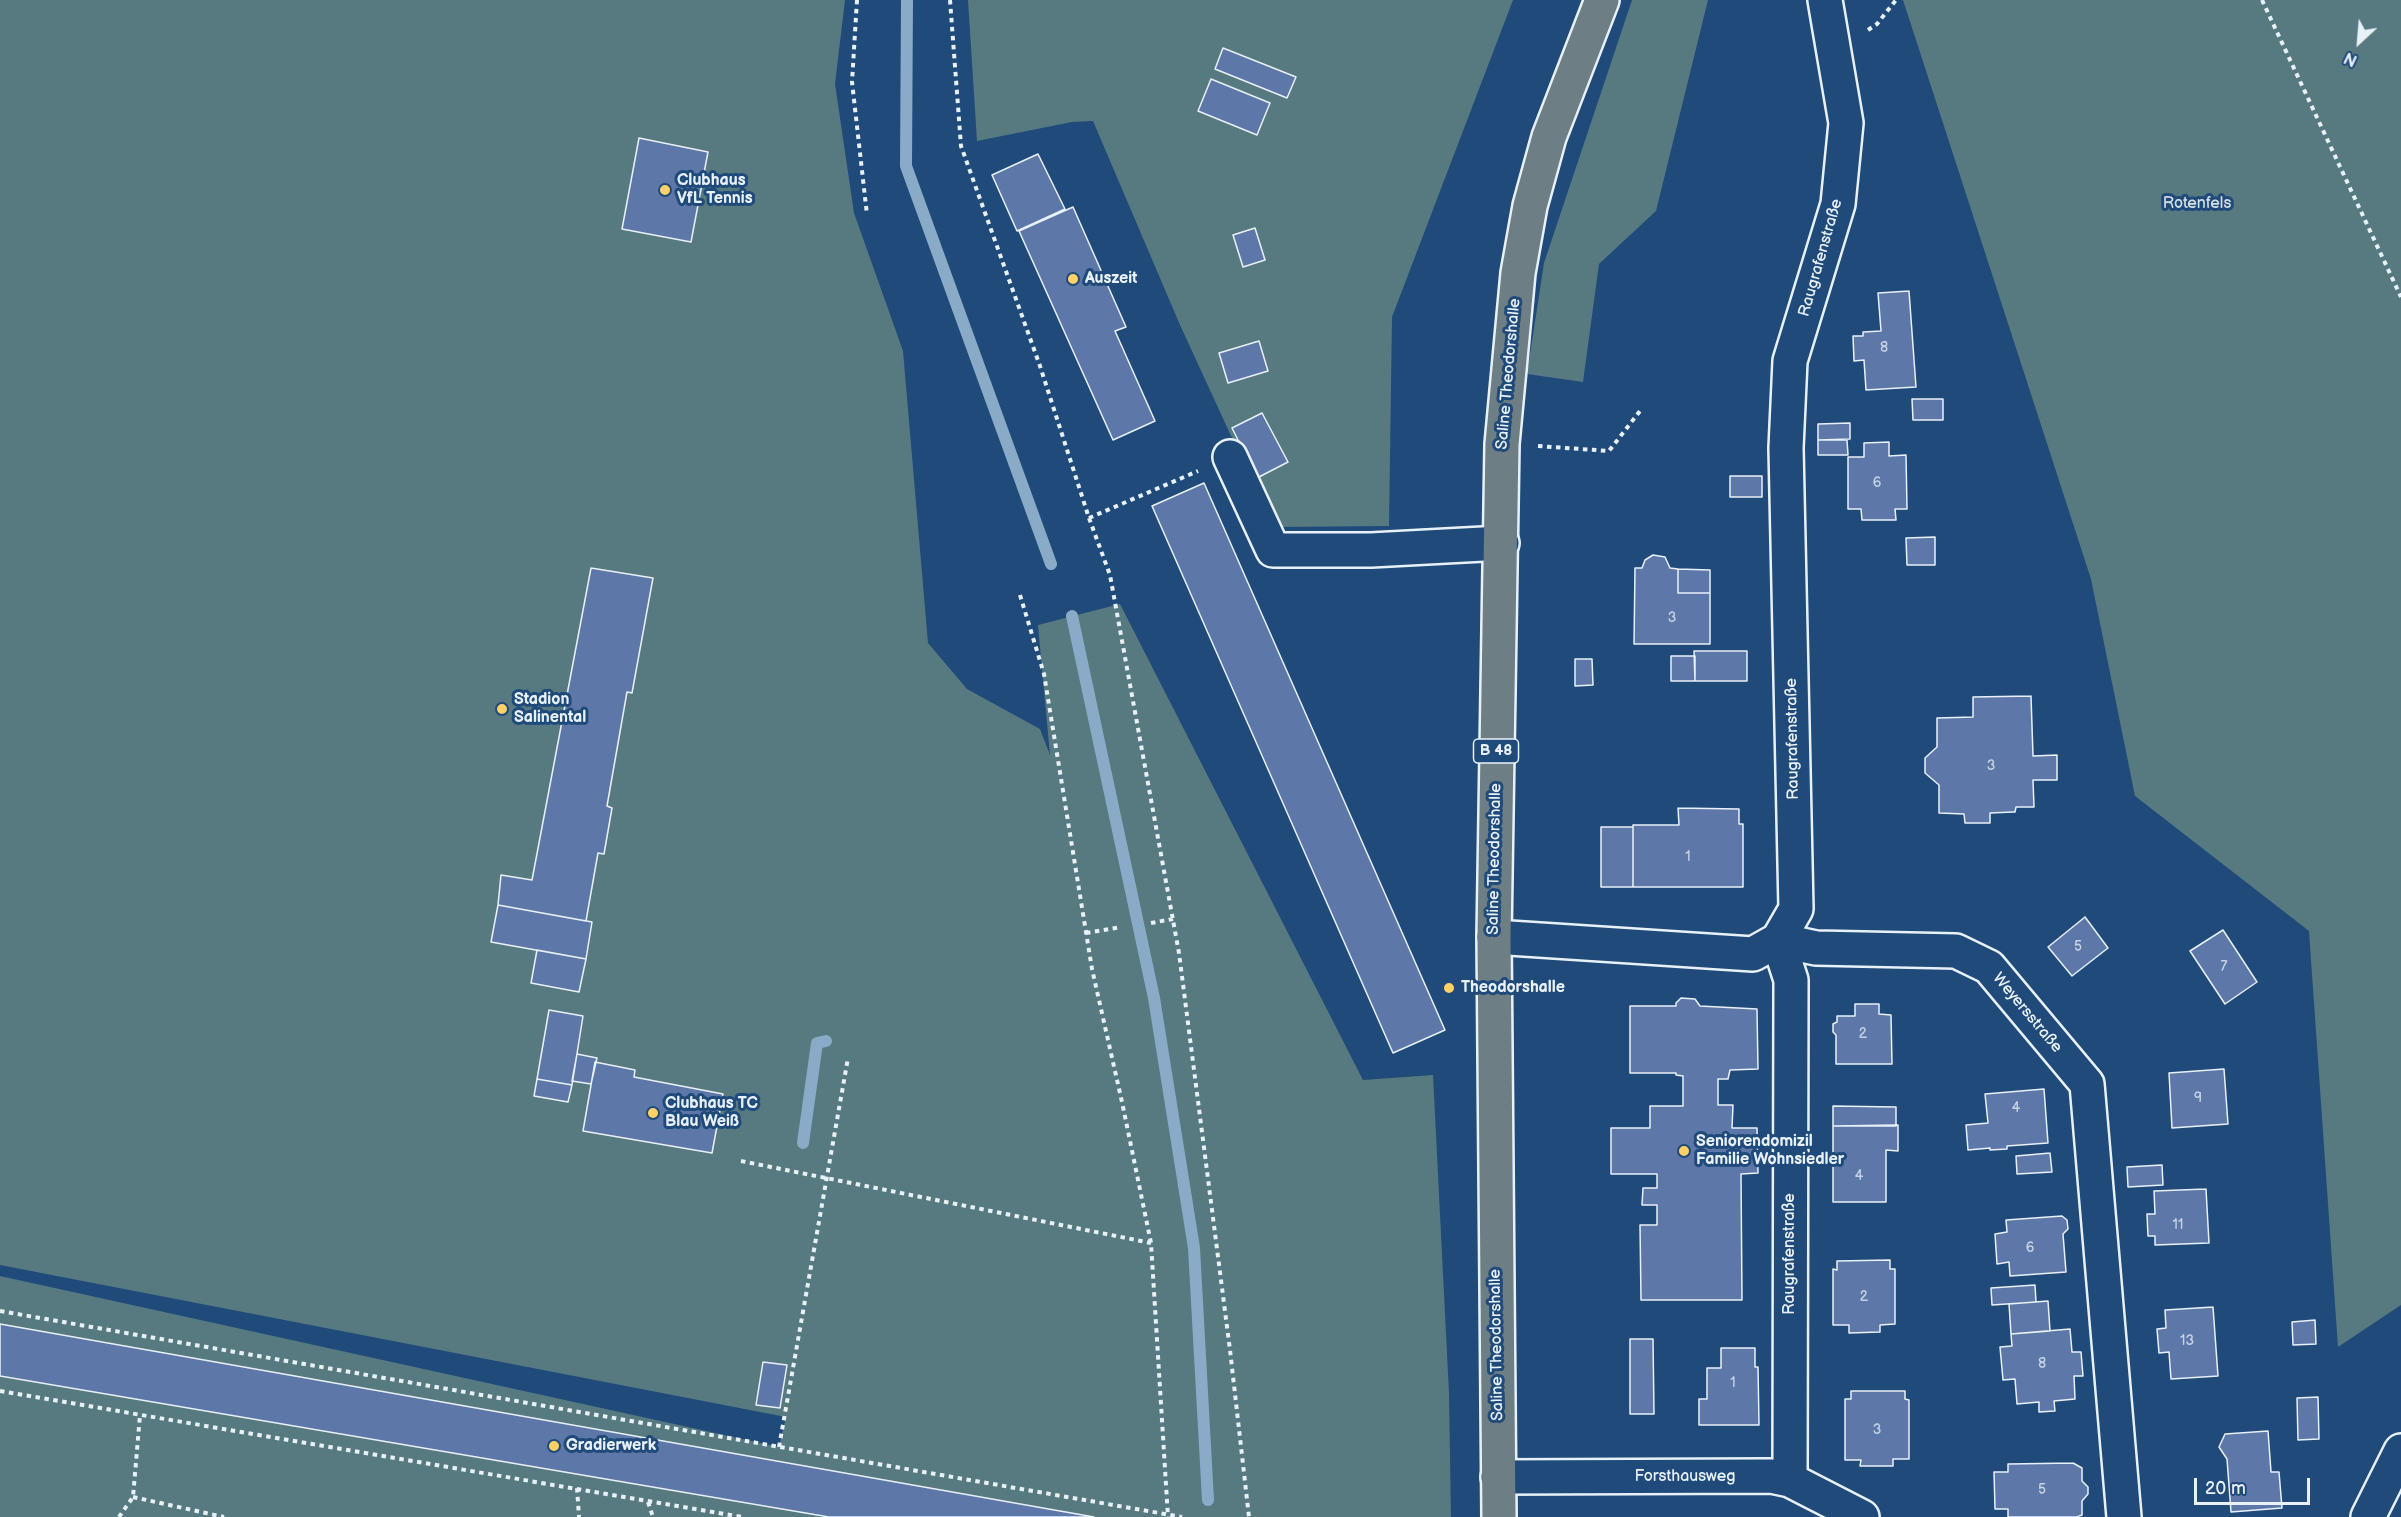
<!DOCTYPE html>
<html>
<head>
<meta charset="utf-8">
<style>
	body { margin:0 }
	#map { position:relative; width:2401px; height:1517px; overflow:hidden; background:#1f4a7a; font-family:"Balsamiq Sans",sans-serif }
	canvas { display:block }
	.north { position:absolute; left:2329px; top:12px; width:60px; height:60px; -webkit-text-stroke:4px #1f4a7a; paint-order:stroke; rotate:206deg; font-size:16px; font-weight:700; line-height:24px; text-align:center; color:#e8f1f8 }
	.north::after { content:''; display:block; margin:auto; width:21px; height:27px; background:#e8f1f8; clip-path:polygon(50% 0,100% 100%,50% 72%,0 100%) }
	.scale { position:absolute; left:2194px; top:1478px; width:116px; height:27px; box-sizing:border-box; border:3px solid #e8f1f8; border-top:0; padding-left:8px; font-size:18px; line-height:21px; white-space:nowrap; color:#e8f1f8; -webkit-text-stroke:4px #1f4a7a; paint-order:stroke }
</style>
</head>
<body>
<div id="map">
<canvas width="2401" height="1517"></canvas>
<div class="north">N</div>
<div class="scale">20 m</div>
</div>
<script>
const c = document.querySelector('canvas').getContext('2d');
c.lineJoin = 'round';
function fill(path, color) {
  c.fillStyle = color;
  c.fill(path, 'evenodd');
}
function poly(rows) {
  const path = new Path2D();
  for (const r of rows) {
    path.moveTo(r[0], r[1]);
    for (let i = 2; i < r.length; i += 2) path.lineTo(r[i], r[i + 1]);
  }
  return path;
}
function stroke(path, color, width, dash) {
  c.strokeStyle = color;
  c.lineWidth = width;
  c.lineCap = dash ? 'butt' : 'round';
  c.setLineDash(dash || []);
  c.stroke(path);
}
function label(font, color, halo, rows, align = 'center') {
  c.font = font + ' "Balsamiq Sans",sans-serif';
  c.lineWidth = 6;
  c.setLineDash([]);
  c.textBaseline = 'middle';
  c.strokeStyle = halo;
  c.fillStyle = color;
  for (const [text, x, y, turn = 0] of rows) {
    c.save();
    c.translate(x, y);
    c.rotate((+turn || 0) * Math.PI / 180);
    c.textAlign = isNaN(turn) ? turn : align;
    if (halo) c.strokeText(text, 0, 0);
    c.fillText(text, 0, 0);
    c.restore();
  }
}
const green = poly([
	[0,0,845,0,835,84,854,213,903,351,928,643,967,689,1040,729,1050,755,1038,625,1120,604,1363,1080,1433,1075,1449,1393,1451,1517,0,1517,0,1276,779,1447,786,1417,0,1265],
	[968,0,1513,0,1392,317,1389,526,1273,527,1180,325,1093,121,1072,122,977,141],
	[1632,0,1708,0,1656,211,1599,264,1583,382,1527,374,1544,263],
	[1903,0,2401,0,2401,1305,2338,1347,2309,931,2135,796,2091,579]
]);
const stream = poly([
	[907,0,906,166,1051,564],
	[1072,616,1154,998,1194,1248,1208,1500],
	[803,1143,817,1043,826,1041]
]);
const building = poly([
	[1223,48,1296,77,1287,98,1215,69,1223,48],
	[1211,79,1270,103,1257,135,1198,111,1211,79],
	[639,138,708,152,691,242,622,229,639,138],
	[1038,154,1065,209,1017,231,992,175,1038,154],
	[1073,207,1126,327,1115,331,1155,421,1113,440,1019,231,1073,207],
	[1255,228,1265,260,1243,267,1233,235,1255,228],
	[1909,291,1916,387,1866,390,1864,360,1854,361,1853,336,1863,336,1863,332,1881,331,1878,293,1909,291],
	[1259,341,1268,371,1228,383,1219,353,1259,341],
	[1912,399,1943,399,1943,420,1913,420,1912,399],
	[1262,413,1288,462,1257,478,1232,428,1262,413],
	[1850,423,1850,439,1818,440,1818,424,1850,423],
	[1818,440,1847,440,1848,455,1818,455,1818,440],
	[1889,442,1889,456,1906,455,1907,509,1895,509,1896,520,1862,520,1861,509,1848,509,1848,457,1864,457,1864,443,1889,442],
	[1730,476,1762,476,1762,497,1730,497,1730,476],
	[1204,483,1445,1030,1393,1053,1152,506,1204,483],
	[1935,537,1935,565,1907,565,1906,538,1935,537],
	[1653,555,1665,557,1670,568,1678,569,1678,593,1710,593,1710,644,1634,644,1635,568,1642,568,1645,560,1653,555],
	[591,568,653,578,632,693,627,692,607,806,612,808,604,854,598,853,586,921,498,905,501,875,532,880,591,568],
	[1678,569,1710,570,1710,593,1678,593,1678,569],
	[1694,651,1747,651,1747,681,1695,681,1694,651],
	[1671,656,1695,656,1695,681,1671,681,1671,656],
	[1575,659,1592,659,1593,685,1575,686,1575,659],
	[2031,696,2033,756,2057,755,2057,780,2033,780,2034,807,2016,807,2015,812,2013,812,1990,813,1990,823,1965,823,1964,814,1939,813,1939,785,1925,773,1925,758,1937,747,1937,718,1973,717,1973,697,2031,696],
	[1678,808,1739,809,1739,824,1743,824,1743,887,1633,887,1633,825,1679,825,1678,808],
	[1601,827,1633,827,1633,887,1601,887,1601,827],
	[498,905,592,922,586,959,491,942,498,905],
	[2085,917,2108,948,2072,976,2048,947,2085,917],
	[2223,930,2257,982,2225,1004,2190,951,2223,930],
	[537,950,586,959,579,992,531,983,537,950],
	[1681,998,1695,999,1700,1006,1757,1009,1758,1069,1730,1070,1728,1079,1718,1079,1718,1105,1733,1105,1732,1128,1757,1128,1758,1173,1741,1174,1742,1300,1641,1300,1640,1225,1657,1225,1657,1205,1642,1205,1643,1188,1657,1188,1657,1174,1611,1174,1611,1128,1650,1128,1650,1106,1683,1106,1683,1076,1676,1075,1676,1073,1630,1073,1630,1006,1676,1006,1676,1003,1681,998],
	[1855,1004,1879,1004,1879,1014,1891,1015,1892,1064,1836,1064,1836,1035,1833,1032,1833,1024,1837,1022,1837,1016,1855,1016,1855,1004],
	[549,1010,583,1016,572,1085,537,1079,549,1010],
	[577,1054,597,1058,591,1084,572,1081,577,1054],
	[595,1062,635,1070,634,1077,723,1094,712,1153,583,1131,595,1062],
	[2224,1069,2228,1124,2172,1128,2169,1073,2224,1069],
	[537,1079,572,1085,568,1102,534,1096,537,1079],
	[2044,1089,2048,1143,2007,1146,2007,1149,1990,1150,1990,1148,1968,1150,1966,1125,1988,1123,1985,1094,2044,1089],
	[1833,1106,1896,1107,1896,1126,1833,1126,1833,1106],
	[1898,1125,1898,1151,1886,1150,1886,1202,1833,1202,1833,1126,1898,1125],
	[2050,1153,2052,1172,2017,1174,2016,1156,2050,1153],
	[2162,1165,2163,1185,2128,1187,2127,1167,2162,1165],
	[2206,1189,2209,1243,2155,1245,2155,1236,2148,1236,2147,1214,2155,1214,2154,1191,2206,1189],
	[2062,1216,2067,1220,2068,1229,2063,1234,2066,1272,2010,1276,2009,1262,1997,1264,1995,1234,2007,1232,2006,1220,2062,1216],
	[1890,1260,1890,1269,1895,1269,1895,1324,1880,1325,1880,1332,1849,1333,1849,1325,1833,1325,1833,1269,1837,1270,1837,1261,1890,1260],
	[2035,1285,2036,1302,1992,1305,1991,1288,2035,1285],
	[2048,1301,2050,1331,2011,1334,2009,1304,2048,1301],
	[2213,1307,2218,1376,2171,1379,2169,1352,2159,1353,2157,1329,2166,1328,2165,1310,2213,1307],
	[2315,1320,2316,1344,2293,1345,2292,1322,2315,1320],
	[0,1324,1094,1517,829,1517,0,1376,0,1324],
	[2070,1329,2072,1352,2081,1352,2083,1376,2074,1376,2075,1399,2054,1401,2055,1411,2039,1412,2039,1402,2017,1404,2015,1379,2003,1380,2000,1347,2012,1346,2011,1334,2070,1329],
	[1630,1339,1653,1339,1654,1414,1630,1414,1630,1339],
	[1721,1348,1755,1348,1755,1367,1758,1367,1759,1425,1699,1425,1699,1399,1707,1399,1707,1368,1721,1368,1721,1348],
	[763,1362,787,1365,780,1408,756,1405,763,1362],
	[1851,1391,1905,1391,1905,1399,1909,1400,1909,1459,1893,1459,1893,1466,1860,1466,1861,1460,1845,1460,1845,1399,1851,1399,1851,1391],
	[2318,1397,2319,1439,2298,1440,2297,1398,2318,1397],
	[2268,1431,2271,1472,2279,1472,2282,1508,2231,1512,2227,1459,2219,1447,2225,1434,2268,1431],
	[2073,1463,2082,1468,2082,1481,2088,1487,2088,1494,2082,1501,2082,1515,2077,1517,2008,1517,2008,1509,1995,1509,1994,1472,2008,1472,2008,1464,2073,1463]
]);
const path = poly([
	[857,0,852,82,867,215],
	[950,0,961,146,1040,366,1089,518,1110,575,1179,953,1230,1350,1249,1517],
	[2262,0,2401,297],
	[1868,30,1877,24,1896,0],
	[1538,446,1609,451,1640,411],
	[1089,518,1198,471],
	[1020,595,1044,674,1092,969,1122,1102,1151,1243,1168,1517],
	[1151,923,1173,919],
	[1086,933,1121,927],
	[741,1161,1151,1243],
	[0,1311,1182,1517],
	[0,1391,742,1517],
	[779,1447,848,1058],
	[577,1488,579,1517],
	[133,1497,224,1517],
	[648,1502,653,1517],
	[119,1517,133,1497,140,1415]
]);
const minor = poly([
	[1230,457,1273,550,1371,550,1502,543],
	[1494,937,1753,954,1778,940,1816,948,1956,951,1989,967,2087,1084,2124,1517],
	[1498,1477,1771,1476,1790,1480,1862,1517],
	[1790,1480,1791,980,1778,940,1796,909,1786,448,1790,361,1838,204,1846,123,1825,0],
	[2368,1517,2401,1451]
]);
const major = poly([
	[1499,1517,1494,937,1502,444,1518,273,1530,206,1549,137,1602,0]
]);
const markers = [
	[665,190,6,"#ffd166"],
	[1073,279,6,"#ffd166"],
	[502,709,6,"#ffd166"],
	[1449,988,6,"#ffd166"],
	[653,1113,6,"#ffd166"],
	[1684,1151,6,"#ffd166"],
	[554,1446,6,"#ffd166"]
];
const numberNames = [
	["8",1884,348],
	["6",1877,483],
	["3",1672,618],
	["3",1991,766],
	["1",1688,857],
	["5",2078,947],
	["7",2224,967],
	["2",1863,1034],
	["9",2198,1098],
	["4",2016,1108],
	["4",1859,1176],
	["11",2178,1225],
	["6",2030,1248],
	["2",1864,1297],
	["13",2187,1341],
	["8",2042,1364],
	["1",1733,1383],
	["3",1877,1430],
	["5",2042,1490]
];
const shields = [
	[1496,751,45]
];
const shieldNames = [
	["B 48",1496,751]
];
const poiNames = [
	["Clubhaus",677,181],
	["VfL Tennis",677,199],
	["Auszeit",1085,279],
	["Stadion",514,700],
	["Salinental",514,718],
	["Theodorshalle",1461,988],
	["Clubhaus TC",665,1104],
	["Blau Weiß",665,1122],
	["Seniorendomizil",1696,1142],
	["Familie Wohnsiedler",1696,1160],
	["Gradierwerk",566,1446]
];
const parkNames = [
	["Rotenfels",2197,204]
];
const streetNames = [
	["Raugrafenstraße",1821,258,-74],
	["Saline Theodorshalle",1509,374,-85],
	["Raugrafenstraße",1793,739,-91],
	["Saline Theodorshalle",1495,859,-89],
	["Weyersstraße",2027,1013,50],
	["Raugrafenstraße",1790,1254,-90],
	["Saline Theodorshalle",1497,1345,-91],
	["Forsthausweg",1685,1477]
];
fill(green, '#567a80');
stroke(stream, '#89abc7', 12);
fill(building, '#5d78a8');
stroke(building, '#e8f1f8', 1.5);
stroke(minor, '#e8f1f8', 38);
stroke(major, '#e8f1f8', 38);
stroke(path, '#e8f1f8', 4, [4.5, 4.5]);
stroke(minor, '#1f4a7a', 33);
stroke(major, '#6d7e84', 33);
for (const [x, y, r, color] of markers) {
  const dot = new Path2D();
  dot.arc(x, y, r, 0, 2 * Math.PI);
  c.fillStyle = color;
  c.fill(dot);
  stroke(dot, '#1f4a7a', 2);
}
label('14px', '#c5d3e4', null, numberNames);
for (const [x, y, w] of shields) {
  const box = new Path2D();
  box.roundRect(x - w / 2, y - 12, w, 24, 4.5);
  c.fillStyle = '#1f4a7a';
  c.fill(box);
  stroke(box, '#e8f1f8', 1.5);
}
label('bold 15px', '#e8f1f8', null, shieldNames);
label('bold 16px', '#e8f1f8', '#1f4a7a', poiNames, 'left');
label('16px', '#d2dfe6', '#1f4a7a', parkNames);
label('16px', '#e8f1f8', '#1f4a7a', streetNames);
</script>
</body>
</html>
